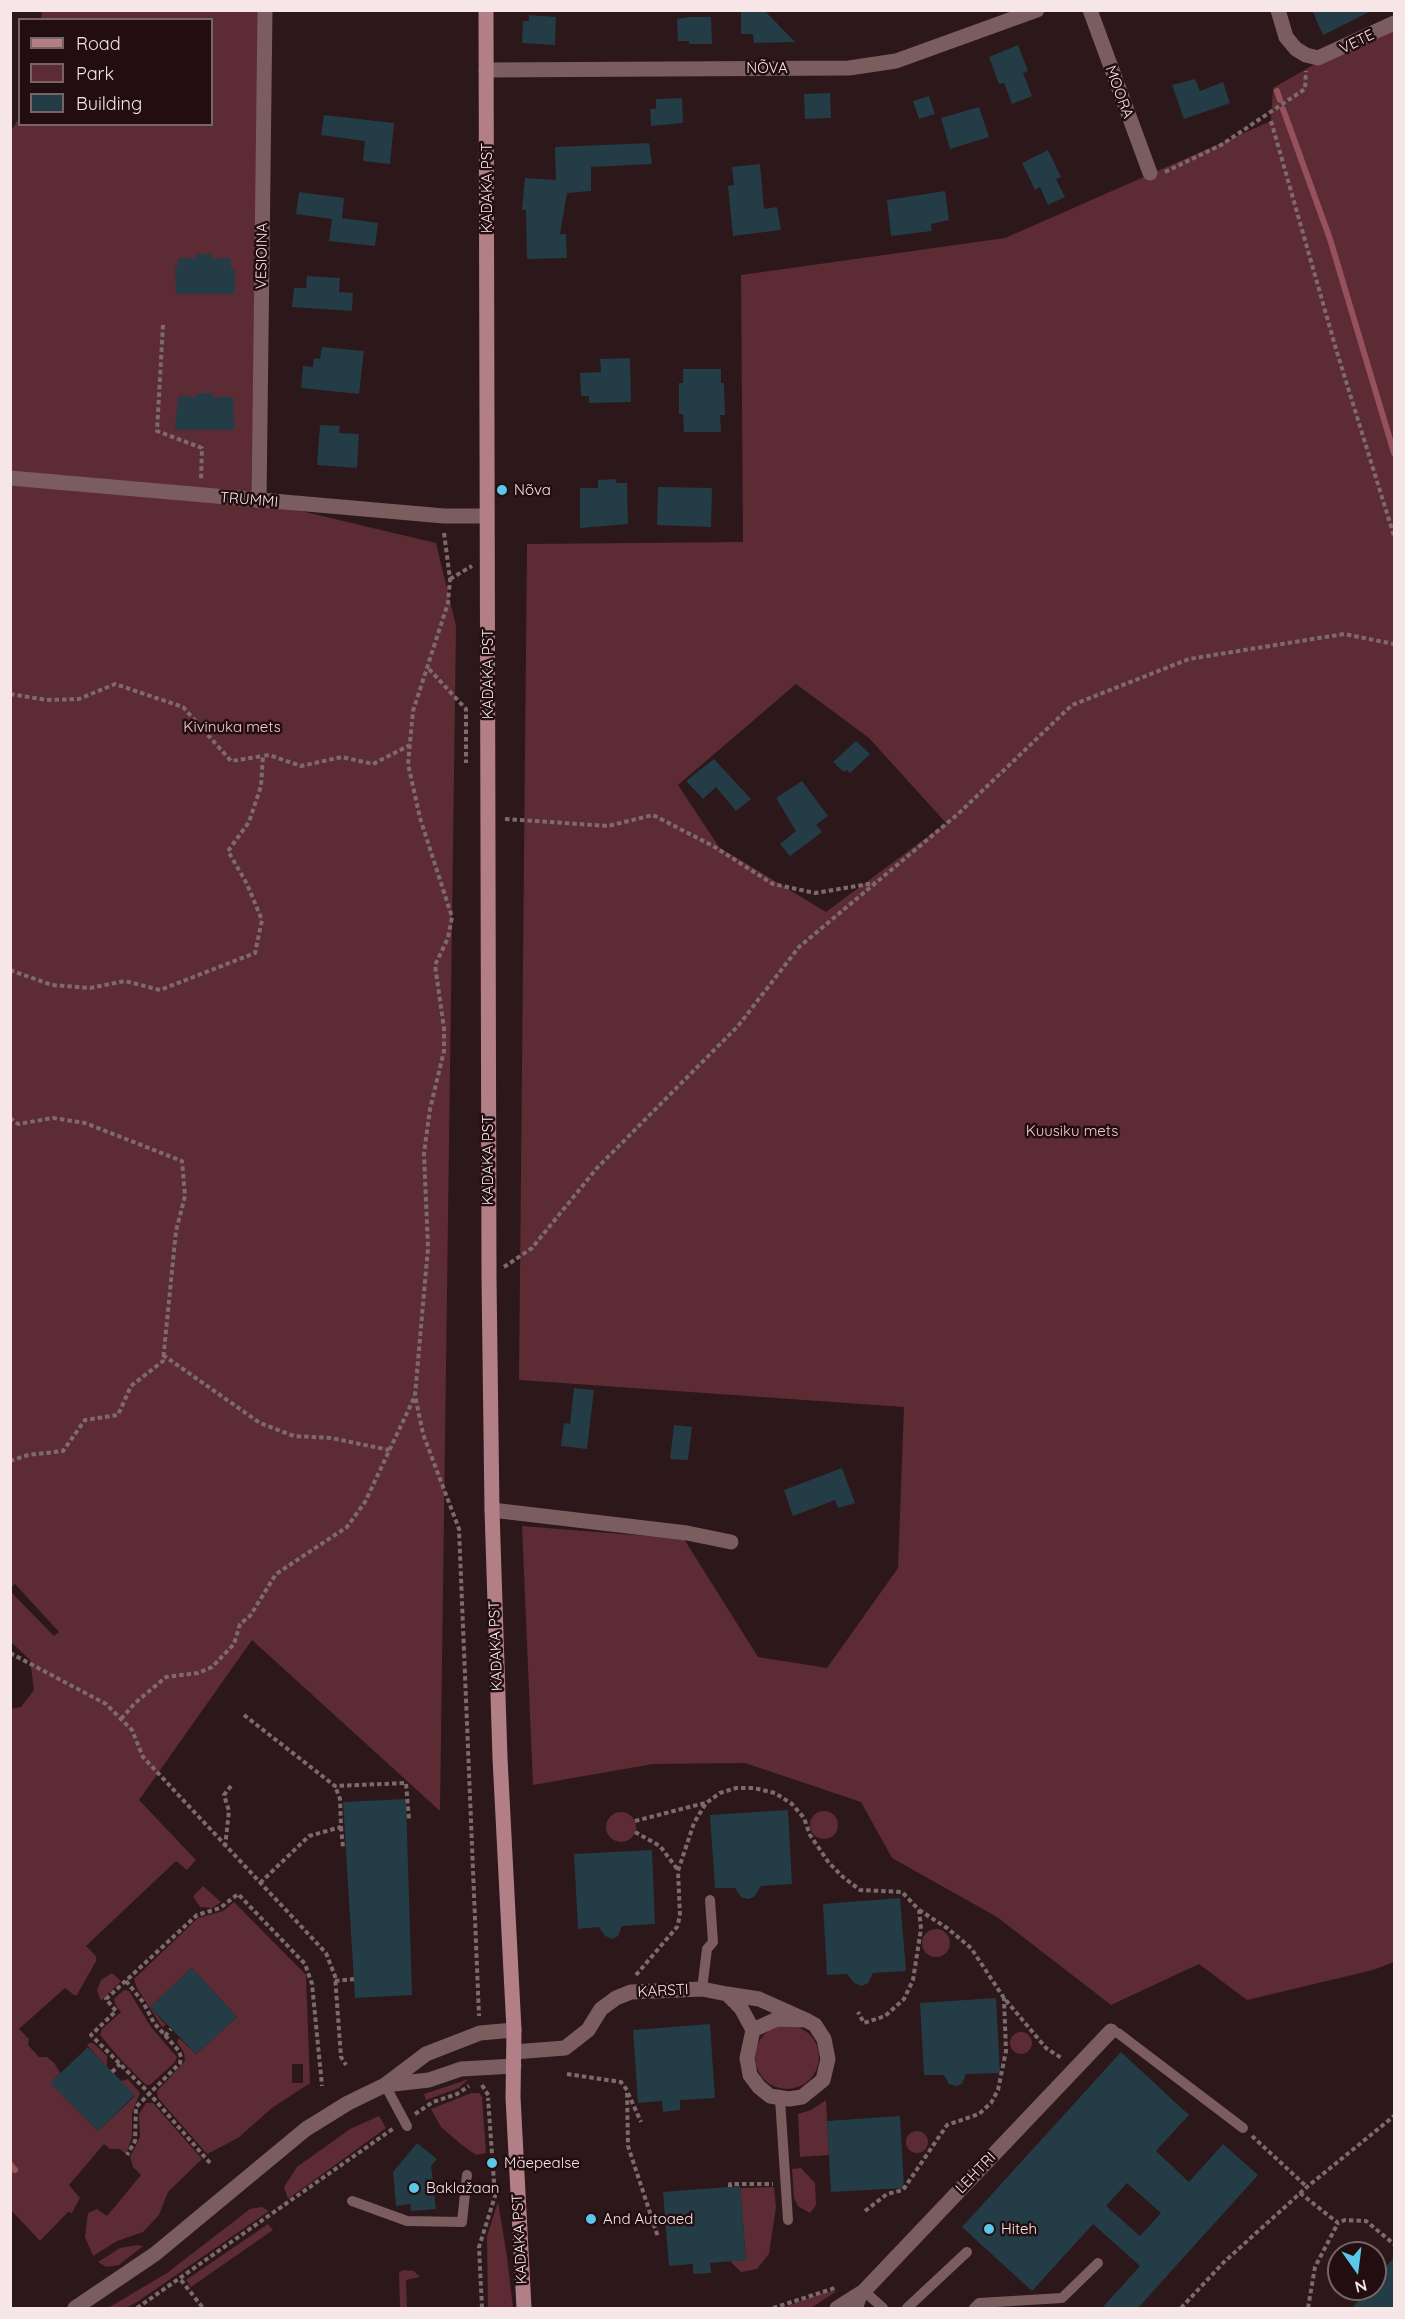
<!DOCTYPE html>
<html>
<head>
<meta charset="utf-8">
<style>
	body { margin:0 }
	#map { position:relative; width:1405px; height:2319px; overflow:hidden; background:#2c171a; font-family:Quicksand,sans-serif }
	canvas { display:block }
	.frame { position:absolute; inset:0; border:12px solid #f6e6e8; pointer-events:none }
	.legend { position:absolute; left:18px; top:18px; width:195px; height:108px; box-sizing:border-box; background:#220e11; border:2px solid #776467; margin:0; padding:8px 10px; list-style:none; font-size:18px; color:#f6e6e8 }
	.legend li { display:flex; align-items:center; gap:12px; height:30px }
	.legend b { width:30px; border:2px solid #776467 }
	.north { position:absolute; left:1327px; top:2241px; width:60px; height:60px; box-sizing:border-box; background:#220e11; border:2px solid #776467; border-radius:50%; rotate:166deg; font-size:16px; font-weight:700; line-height:24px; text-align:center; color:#f6e6e8 }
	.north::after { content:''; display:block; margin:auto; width:21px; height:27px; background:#5cc7e8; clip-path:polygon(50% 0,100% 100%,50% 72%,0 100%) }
</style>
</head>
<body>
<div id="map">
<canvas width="1405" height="2319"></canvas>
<div class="frame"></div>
<ul class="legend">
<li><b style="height:8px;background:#b17f85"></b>Road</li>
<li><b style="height:16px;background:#5d2b33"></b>Park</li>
<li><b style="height:16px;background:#233c45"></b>Building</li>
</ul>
<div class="north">N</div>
</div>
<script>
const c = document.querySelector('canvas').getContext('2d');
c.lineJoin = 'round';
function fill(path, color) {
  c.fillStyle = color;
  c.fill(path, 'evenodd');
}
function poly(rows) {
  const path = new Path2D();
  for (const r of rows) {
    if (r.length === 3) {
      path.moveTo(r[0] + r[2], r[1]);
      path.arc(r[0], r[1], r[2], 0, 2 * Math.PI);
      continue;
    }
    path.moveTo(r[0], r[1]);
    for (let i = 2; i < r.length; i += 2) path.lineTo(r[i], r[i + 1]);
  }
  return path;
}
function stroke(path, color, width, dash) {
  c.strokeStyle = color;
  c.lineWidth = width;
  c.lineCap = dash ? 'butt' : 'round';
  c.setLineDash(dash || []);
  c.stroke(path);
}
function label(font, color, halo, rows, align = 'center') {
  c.font = font + ' Quicksand,sans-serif';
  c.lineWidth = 5;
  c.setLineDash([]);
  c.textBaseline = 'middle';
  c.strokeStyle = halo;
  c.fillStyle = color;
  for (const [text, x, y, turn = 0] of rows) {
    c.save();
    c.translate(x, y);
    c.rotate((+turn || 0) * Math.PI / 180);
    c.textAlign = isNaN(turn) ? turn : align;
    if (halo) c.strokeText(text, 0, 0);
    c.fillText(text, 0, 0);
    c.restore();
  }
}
const green = poly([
	[42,11,265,11,259,501,436,543,456,626,440,1811,252,1640,139,1800,196,1860,187,1870,176,1861,86,1946,96,1956,96,1961,77,1995,74,1995,65,1988,19,2029,29,2039,28,2045,39,2057,47,2057,55,2064,60,2073,51,2083,98,2131,135,2096,121,2081,128,2079,140,2093,132,2113,132,2137,126,2154,120,2149,110,2149,104,2144,69,2185,80,2198,72,2213,68,2212,40,2241,10,2209,10,1709,21,1707,34,1690,30,1660,11,1642,11,1592,54,1636,59,1632,15,1584,11,1587,11,131,19,118,20,124,212,124,212,20,41,19],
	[1394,23,1394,1962,1373,1970,1247,2000,1199,1964,1111,2005,997,1917,892,1858,861,1802,745,1763,653,1764,533,1785,522,1526,684,1539,758,1657,827,1668,898,1568,904,1407,519,1380,527,544,743,542,741,275,1005,238,1271,121,1273,88,1334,53],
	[796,684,869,738,946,823,826,912,719,847,678,785],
	[824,1825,14],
	[621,1827,15],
	[203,1886,221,1902,212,1908,200,1907,193,1896],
	[234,1902,306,1975,310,2083,272,2108,238,2138,207,2154,158,2098,157,2091,185,2061,184,2053,177,2042,179,2038,196,2054,237,2017,192,1968,150,2007,166,2025,162,2027,137,1988,134,1979,198,1918,223,1911],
	[292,2064,303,2064,303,2083,292,2083],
	[936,1943,14],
	[112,1973,121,1981,101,2001,97,1990,101,1980],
	[124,1990,129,1991,151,2027,177,2057,175,2062,150,2085,146,2085,122,2061,100,2035,102,2029,121,2012,116,2006,114,1999],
	[787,2057,32],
	[1021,2043,11],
	[89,2043,93,2043,107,2056,107,2067,87,2045],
	[469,2079,459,2088,426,2100,424,2094],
	[471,2093,479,2093,482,2097,486,2153,476,2155,462,2145,441,2127,431,2109],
	[826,2100,829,2155,800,2157,798,2114,811,2110],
	[146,2103,153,2103,202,2159,168,2192,159,2215,143,2232,117,2241,93,2256,85,2237,88,2213,97,2209,107,2216,141,2175,133,2167,130,2157,140,2137,139,2114],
	[379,2116,386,2128,288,2199,284,2187,297,2167,350,2129],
	[917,2142,11],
	[801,2168,815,2183,816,2205,810,2213,798,2206,794,2198,792,2169],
	[774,2187,776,2207,769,2254,757,2269,741,2272,730,2261,746,2260,740,2188],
	[498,2202,507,2257,513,2308,488,2308,487,2236],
	[262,2207,269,2211,137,2302,126,2308,108,2308,167,2273,250,2209],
	[268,2224,273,2230,191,2287,186,2280],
	[137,2245,143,2246,119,2265,106,2267,98,2262,120,2248],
	[403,2270,414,2271,420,2277,406,2280,407,2308,400,2308,399,2273],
	[837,2291,811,2308,782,2308,824,2292]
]);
const stream = poly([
	[1277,91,1280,100],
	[1283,109,1330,239,1394,453],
	[10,2164,15,2170]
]);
const building = poly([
	[741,10,764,10,795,42,754,43,753,34,741,34],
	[1312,10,1373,10,1323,35],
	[529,15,556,17,555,45,522,43,523,21,529,21],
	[689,17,711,17,712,44,689,44,689,41,678,41,677,19],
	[1018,45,1028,71,1023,73,1032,96,1012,104,1004,83,999,84,989,57],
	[1195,79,1200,91,1223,82,1230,103,1184,119,1172,85],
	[830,93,831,118,805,119,804,94],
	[929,96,935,114,919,119,913,101],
	[682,98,683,123,651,126,650,109,656,109,656,99],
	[979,107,989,137,950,149,941,118],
	[324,115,394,123,390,164,363,161,365,141,321,135],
	[649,143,652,164,591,167,591,191,567,193,560,234,566,234,567,258,527,259,526,210,522,210,525,178,556,180,555,147],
	[1048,150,1061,177,1056,179,1065,197,1048,205,1040,187,1035,190,1022,163],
	[760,164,764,209,777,207,781,230,733,236,728,186,734,185,732,167],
	[945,191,949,220,931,224,932,231,891,236,887,200],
	[299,192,344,198,342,218,378,223,375,246,329,241,332,219,296,214],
	[196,254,212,254,212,258,231,258,231,269,235,269,235,294,176,294,175,266,178,266,178,258,196,258],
	[307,276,340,278,339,292,353,293,352,311,292,307,294,288,306,288],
	[322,347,364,351,359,394,301,388,303,366,313,367,314,358,320,359],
	[630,358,631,402,589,403,589,396,581,396,580,373,601,372,600,359],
	[683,369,721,369,721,383,724,383,725,415,720,415,721,432,684,432,683,414,679,414,679,383,683,383],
	[196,393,213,393,213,397,233,397,235,430,175,430,178,396,196,397],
	[320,425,340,426,339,433,359,434,357,468,317,465],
	[617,479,616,483,627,483,628,524,580,528,580,488,598,488,598,480],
	[658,487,712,488,711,527,657,525],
	[856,741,870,754,850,773,847,770,844,772,833,762],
	[714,759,751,799,736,811,716,787,703,799,686,781],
	[802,781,828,816,816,825,822,832,790,856,780,844,796,831,776,798],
	[574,1388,594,1390,587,1449,561,1446,564,1423,570,1424],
	[674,1425,692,1427,688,1460,670,1459],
	[842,1468,855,1503,838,1508,835,1500,793,1516,784,1490],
	[406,1799,412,1995,355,1998,343,1802],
	[788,1810,792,1884,761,1886,754,1897,748,1899,741,1897,735,1888,715,1888,710,1815],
	[652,1850,655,1924,622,1926,618,1936,613,1939,605,1936,599,1927,578,1929,574,1854],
	[900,1898,906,1971,873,1973,868,1983,862,1986,854,1983,847,1974,827,1975,823,1904],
	[192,1968,237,2017,196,2054,150,2007],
	[996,1998,1000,2073,966,2074,962,2084,956,2086,949,2084,944,2075,924,2075,920,2003],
	[710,2024,715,2098,680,2100,680,2110,663,2112,662,2101,638,2103,633,2030],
	[88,2047,135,2095,98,2131,50,2083],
	[1121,2052,1189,2115,1156,2151,1189,2182,1223,2144,1258,2175,1138,2308,1102,2308,1140,2266,1093,2224,1032,2291,962,2227],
	[1127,2183,1161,2213,1140,2236,1106,2206],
	[900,2116,904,2188,831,2192,827,2121],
	[417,2143,437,2159,431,2166,436,2209,411,2211,410,2204,396,2206,393,2172],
	[740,2186,746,2260,710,2263,711,2273,693,2274,693,2264,669,2266,663,2192],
	[1395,2256,1395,2308,1352,2308,1368,2289,1375,2289,1375,2280]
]);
const path = poly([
	[1271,121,1336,349,1394,536],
	[1165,172,1221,145,1305,89,1306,71],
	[163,325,157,431,202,448,201,479],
	[444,533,450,579,448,603,413,711,408,764,420,818,452,917,448,938,435,965,444,1028,444,1051,430,1109,424,1153,428,1248,415,1395,423,1434,459,1529,479,2016],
	[450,579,472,566],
	[429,669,466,709,466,763],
	[10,694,47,700,79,699,115,684,183,707,231,761,263,756],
	[505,819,608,826,653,815,713,846,773,884,815,893,875,883],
	[10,970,52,985,90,988,125,981,160,990,255,953,262,920,247,884,228,851,249,822,261,786,263,756,269,755,301,766,342,757,373,764,410,745],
	[10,1118,18,1124,53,1118,85,1123,182,1161,185,1196,176,1231,163,1361,131,1386,118,1415,85,1420,63,1451,28,1455,10,1461],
	[504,1267,532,1248,597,1168,738,1026,799,947,958,814,1072,705,1189,659,1344,634,1394,644],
	[163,1355,260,1423,294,1436,331,1438,389,1450],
	[10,1653,106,1704,132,1730,143,1757,326,1953,335,1976,341,2057,346,2065],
	[244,1715,335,1786,406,1783,409,1819],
	[121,1719,135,1703,166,1677,198,1673,212,1667,234,1644,240,1624,250,1616,276,1574,347,1527,365,1502,415,1396],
	[635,1821,705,1803],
	[341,1827,343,1847,345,1846],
	[635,1832,660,1846,678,1870],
	[225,1847,229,1811,224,1795,231,1786],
	[260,1883,309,1836,341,1827,340,1799,335,1786],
	[919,1910,947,1928,971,1948,1004,1998,1046,2048,1063,2059],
	[636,1975,677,1927,680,1916,678,1871,694,1823,706,1803,720,1793,736,1788,754,1788,775,1793,792,1804,804,1818,810,1835,829,1863,843,1877,860,1890,902,1892,919,1910,921,1929,913,1980,904,1999,885,2016,864,2023,858,2012],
	[126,1981,143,2002,154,2023,179,2051,181,2057,180,2063,136,2107,135,2141,127,2155],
	[335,1981,354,1979],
	[165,2036,171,2029],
	[112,2072,120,2064],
	[567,2074,621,2082,627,2090,628,2146,658,2237],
	[482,2085,490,2098],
	[628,2093,641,2122],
	[415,2114,433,2102,457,2094,469,2086],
	[1252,2136,1307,2187],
	[210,2163,148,2092,91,2035,116,2011,106,1999,197,1915,220,1908,238,1894,305,1964,312,1984,322,2086],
	[730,2187,730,2184,773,2184],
	[1300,2193,1338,2223,1345,2220,1366,2221,1394,2244],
	[865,2211,887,2194,903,2190,947,2125,979,2114,991,2103,998,2090,1006,2051,1004,1998],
	[181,2280,203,2308],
	[137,2308,394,2128],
	[482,2308,479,2247,495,2196,488,2098],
	[773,2308,835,2288],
	[1181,2308,1224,2262,1307,2187,1394,2116],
	[1308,2308,1315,2267,1338,2223]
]);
const service = poly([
	[702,1989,707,1949,713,1942,710,1900],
	[1111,2031,1118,2033,1243,2128],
	[385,2085,407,2126],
	[780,2099,788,2220],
	[352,2201,407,2221,462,2222,467,2175],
	[858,2308,864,2291,883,2308],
	[907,2308,967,2252],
	[974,2308,979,2303,1062,2298,1098,2263]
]);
const minor = poly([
	[1090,10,1150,173],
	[1278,10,1286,37,1296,49,1306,55,1318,58,1394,23],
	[486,70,849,68,896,61,1037,10],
	[10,478,444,516,487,516],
	[259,501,265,10],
	[492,1510,687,1533,731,1542],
	[753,2030,741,2008,727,1994,759,1999,806,2020,815,2025,824,2039,828,2059,823,2080,802,2097,789,2099,770,2096,759,2087,750,2075,747,2058,753,2030,777,2019,806,2020],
	[514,2052,565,2048,588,2030,601,2009,616,1998,631,1992,702,1989,727,1994],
	[385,2085,429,2080,461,2069,514,2066],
	[75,2308,155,2254,306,2129,348,2103,385,2085,426,2054,480,2033,514,2030],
	[837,2308,864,2291,1111,2031]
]);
const secondary = poly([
	[486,10,489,1278,492,1510,500,1758,514,2030,513,2097,524,2308]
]);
const markers = [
	[502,490,6,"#5cc7e8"],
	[492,2163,6,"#5cc7e8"],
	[414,2188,6,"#5cc7e8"],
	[591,2219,6,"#5cc7e8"],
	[989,2229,6,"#5cc7e8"]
];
const streetNames = [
	["VETE",1357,42,-26],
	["NÕVA",767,68],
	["MOORA",1119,92,70],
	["KADAKA PST",487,188,-90],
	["VESIOINA",262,256,-89],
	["TRUMMI",249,500,5],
	["KADAKA PST",488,674,-90],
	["KADAKA PST",488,1160,-90],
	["KADAKA PST",496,1646,-92],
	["KARSTI",663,1991,-3],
	["LEHTRI",976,2173,-46],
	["KADAKA PST",520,2239,-93]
];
const poiNames = [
	["Nõva",514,490],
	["Mäepealse",504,2163],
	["Baklažaan",426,2188],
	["And Autoaed",603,2219],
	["Hiteh",1001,2229]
];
const parkNames = [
	["Kivinuka mets",232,727],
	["Kuusiku mets",1072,1131]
];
fill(green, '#5d2b33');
stroke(stream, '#96525c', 6);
fill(building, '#233c45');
stroke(path, '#7d6a6d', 4, [4.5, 3]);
stroke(service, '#7b5c5f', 10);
stroke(minor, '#7b5c5f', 15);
stroke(secondary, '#b17f85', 15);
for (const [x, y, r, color] of markers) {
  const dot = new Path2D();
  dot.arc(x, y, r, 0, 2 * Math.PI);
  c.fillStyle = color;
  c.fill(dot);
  stroke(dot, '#220e11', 2);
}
label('15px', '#f6e6e8', '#220e11', streetNames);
label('15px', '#f6e6e8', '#220e11', poiNames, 'left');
label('15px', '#f6cbd0', '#220e11', parkNames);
</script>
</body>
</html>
